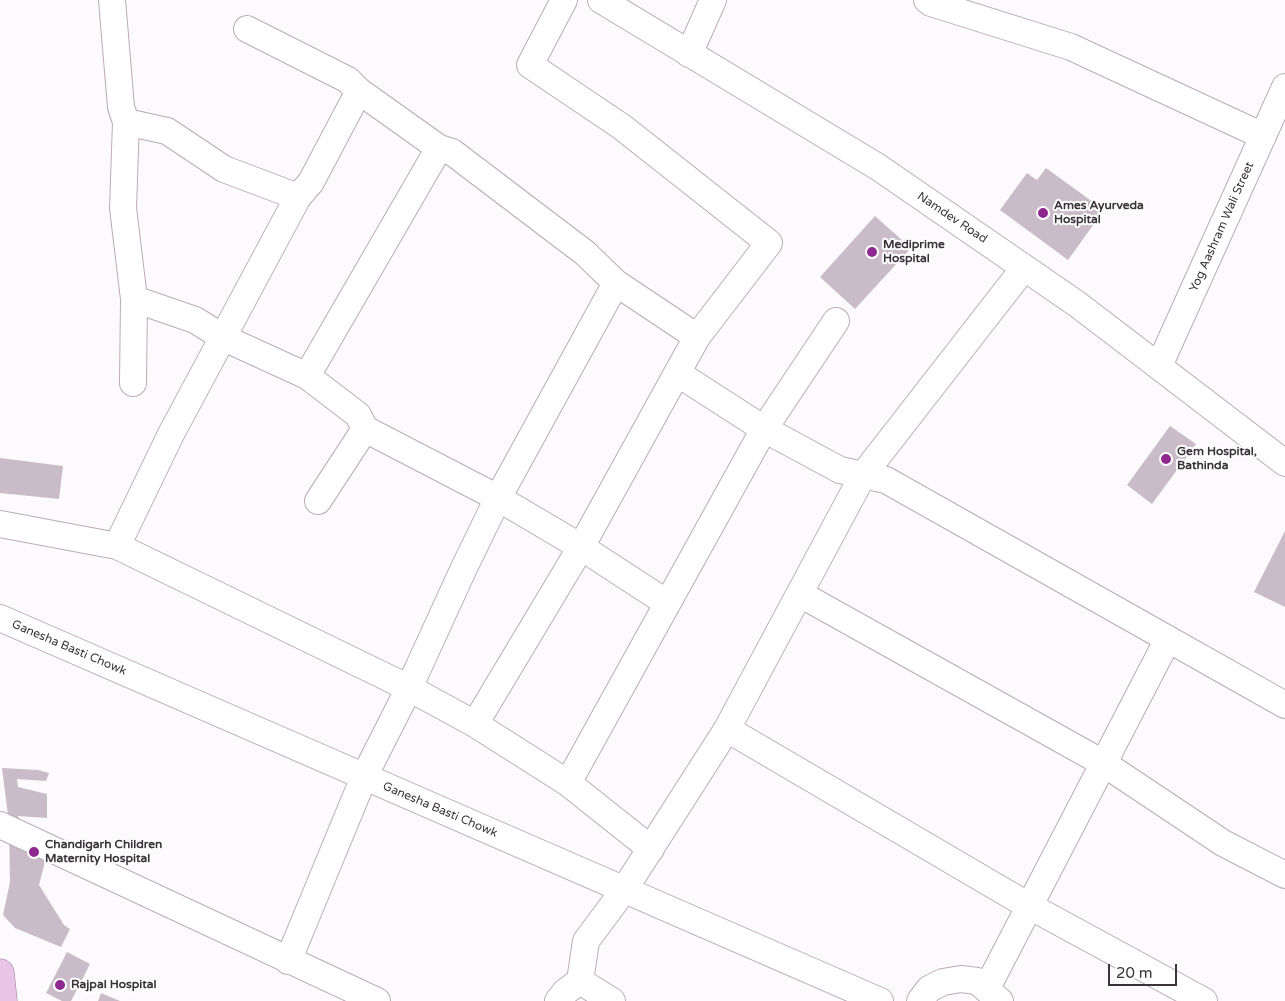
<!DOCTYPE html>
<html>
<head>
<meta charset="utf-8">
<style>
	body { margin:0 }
	#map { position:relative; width:1285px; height:1001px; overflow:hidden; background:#fdfafd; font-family:"Varela Round",sans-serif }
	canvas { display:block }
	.scale { position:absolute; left:1108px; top:964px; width:69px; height:22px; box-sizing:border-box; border:2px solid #3a3439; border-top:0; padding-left:6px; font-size:15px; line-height:18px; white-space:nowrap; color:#3a3439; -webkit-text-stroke:4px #fff; paint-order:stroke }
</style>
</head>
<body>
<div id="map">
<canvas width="1285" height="1001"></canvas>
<div class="scale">20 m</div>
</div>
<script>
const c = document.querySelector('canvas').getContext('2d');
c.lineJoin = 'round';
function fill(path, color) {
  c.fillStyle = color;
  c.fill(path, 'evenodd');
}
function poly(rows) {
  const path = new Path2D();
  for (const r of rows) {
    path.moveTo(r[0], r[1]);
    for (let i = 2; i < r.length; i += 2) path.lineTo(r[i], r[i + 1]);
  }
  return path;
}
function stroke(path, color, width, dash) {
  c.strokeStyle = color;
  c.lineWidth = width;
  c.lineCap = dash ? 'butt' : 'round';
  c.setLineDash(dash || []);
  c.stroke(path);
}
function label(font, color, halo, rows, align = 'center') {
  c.font = font + ' "Varela Round",sans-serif';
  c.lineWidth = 4;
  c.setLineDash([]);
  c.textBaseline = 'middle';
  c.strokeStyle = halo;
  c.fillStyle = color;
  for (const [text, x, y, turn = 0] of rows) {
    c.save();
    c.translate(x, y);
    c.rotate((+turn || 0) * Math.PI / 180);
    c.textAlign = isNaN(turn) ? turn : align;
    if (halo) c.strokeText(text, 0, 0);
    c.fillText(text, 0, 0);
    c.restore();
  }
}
const building = poly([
	[1046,168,1104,210,1068,260,1000,210,1027,173,1037,180],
	[875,216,911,248,855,309,820,277],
	[1170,426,1196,444,1152,504,1127,485],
	[0,458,63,466,59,499,0,493],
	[1285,531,1285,607,1254,592],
	[2,768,38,770,49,773,46,781,17,779,18,787,47,794,47,818,18,816,22,831,49,846,39,885,64,925,70,929,61,947,15,928,3,915,10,882,9,823],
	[67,952,90,964,71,1001,62,1001,46,993],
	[101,993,120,1001,98,1001]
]);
const minor = poly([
	[112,0,121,107,126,122,123,208,134,299,133,383],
	[601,0,878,167,1077,304,1285,463],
	[927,0,931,3,1071,47,1263,136],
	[247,29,348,80,359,91,439,148,452,152,585,253,616,283,697,337],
	[689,54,713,0],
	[126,122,167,131,224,169,298,197],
	[134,299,195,320,224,338,307,376,358,415,365,429,498,498,581,547,667,603],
	[1159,366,1285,87],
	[677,373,764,429,840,470,886,480,1168,639],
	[307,376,439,148],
	[318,501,365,429],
	[0,524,117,546,409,688,475,724,568,783,651,849],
	[117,546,171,434,298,197,311,182,359,91],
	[800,594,1103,763,1223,843,1285,875],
	[0,618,880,1001],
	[475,724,581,547,697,337,769,243,622,127,530,65,564,0],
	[727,729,863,475,1024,268],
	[568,783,764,429,836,321],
	[0,825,377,1001],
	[288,961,364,777,409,688,463,570,498,498,616,283],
	[580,981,586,941,624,890,727,729,1022,902,1204,1001],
	[987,988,1168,639,1285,705],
	[558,1001,565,992,580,981,612,1001],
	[920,1001,929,989,943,982,961,979,977,981,1000,1001]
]);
const major = poly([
	[0,973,3,1001]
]);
const markers = [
	[1043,213,6,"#8f288e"],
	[872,252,6,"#8f288e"],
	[1166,459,6,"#8f288e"],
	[34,852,6,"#8f288e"],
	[60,985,6,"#8f288e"]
];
const poiNames = [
	["Ames Ayurveda",1054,206],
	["Hospital",1054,220],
	["Mediprime",883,245],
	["Hospital",883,259],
	["Gem Hospital,",1177,452],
	["Bathinda",1177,466],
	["Chandigarh Children",45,845],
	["Maternity Hospital",45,859],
	["Rajpal Hospital",71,985]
];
const streetNames = [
	["Namdev Road",952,218,34],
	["Yog Aashram Wali Street",1222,227,-66],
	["Ganesha Basti Chowk",69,648,23],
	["Ganesha Basti Chowk",440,810,23]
];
fill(building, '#cabbc9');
stroke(minor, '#baabb8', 28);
stroke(major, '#a1789f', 29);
stroke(minor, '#fff', 26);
stroke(major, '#e8c4e6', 28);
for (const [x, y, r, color] of markers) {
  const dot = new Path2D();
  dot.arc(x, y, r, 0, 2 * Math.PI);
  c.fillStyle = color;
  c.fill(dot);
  stroke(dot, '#fff', 2);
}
label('bold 12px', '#3a3439', '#fff', poiNames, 'left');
label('12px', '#3a3439', '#fff', streetNames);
</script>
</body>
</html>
